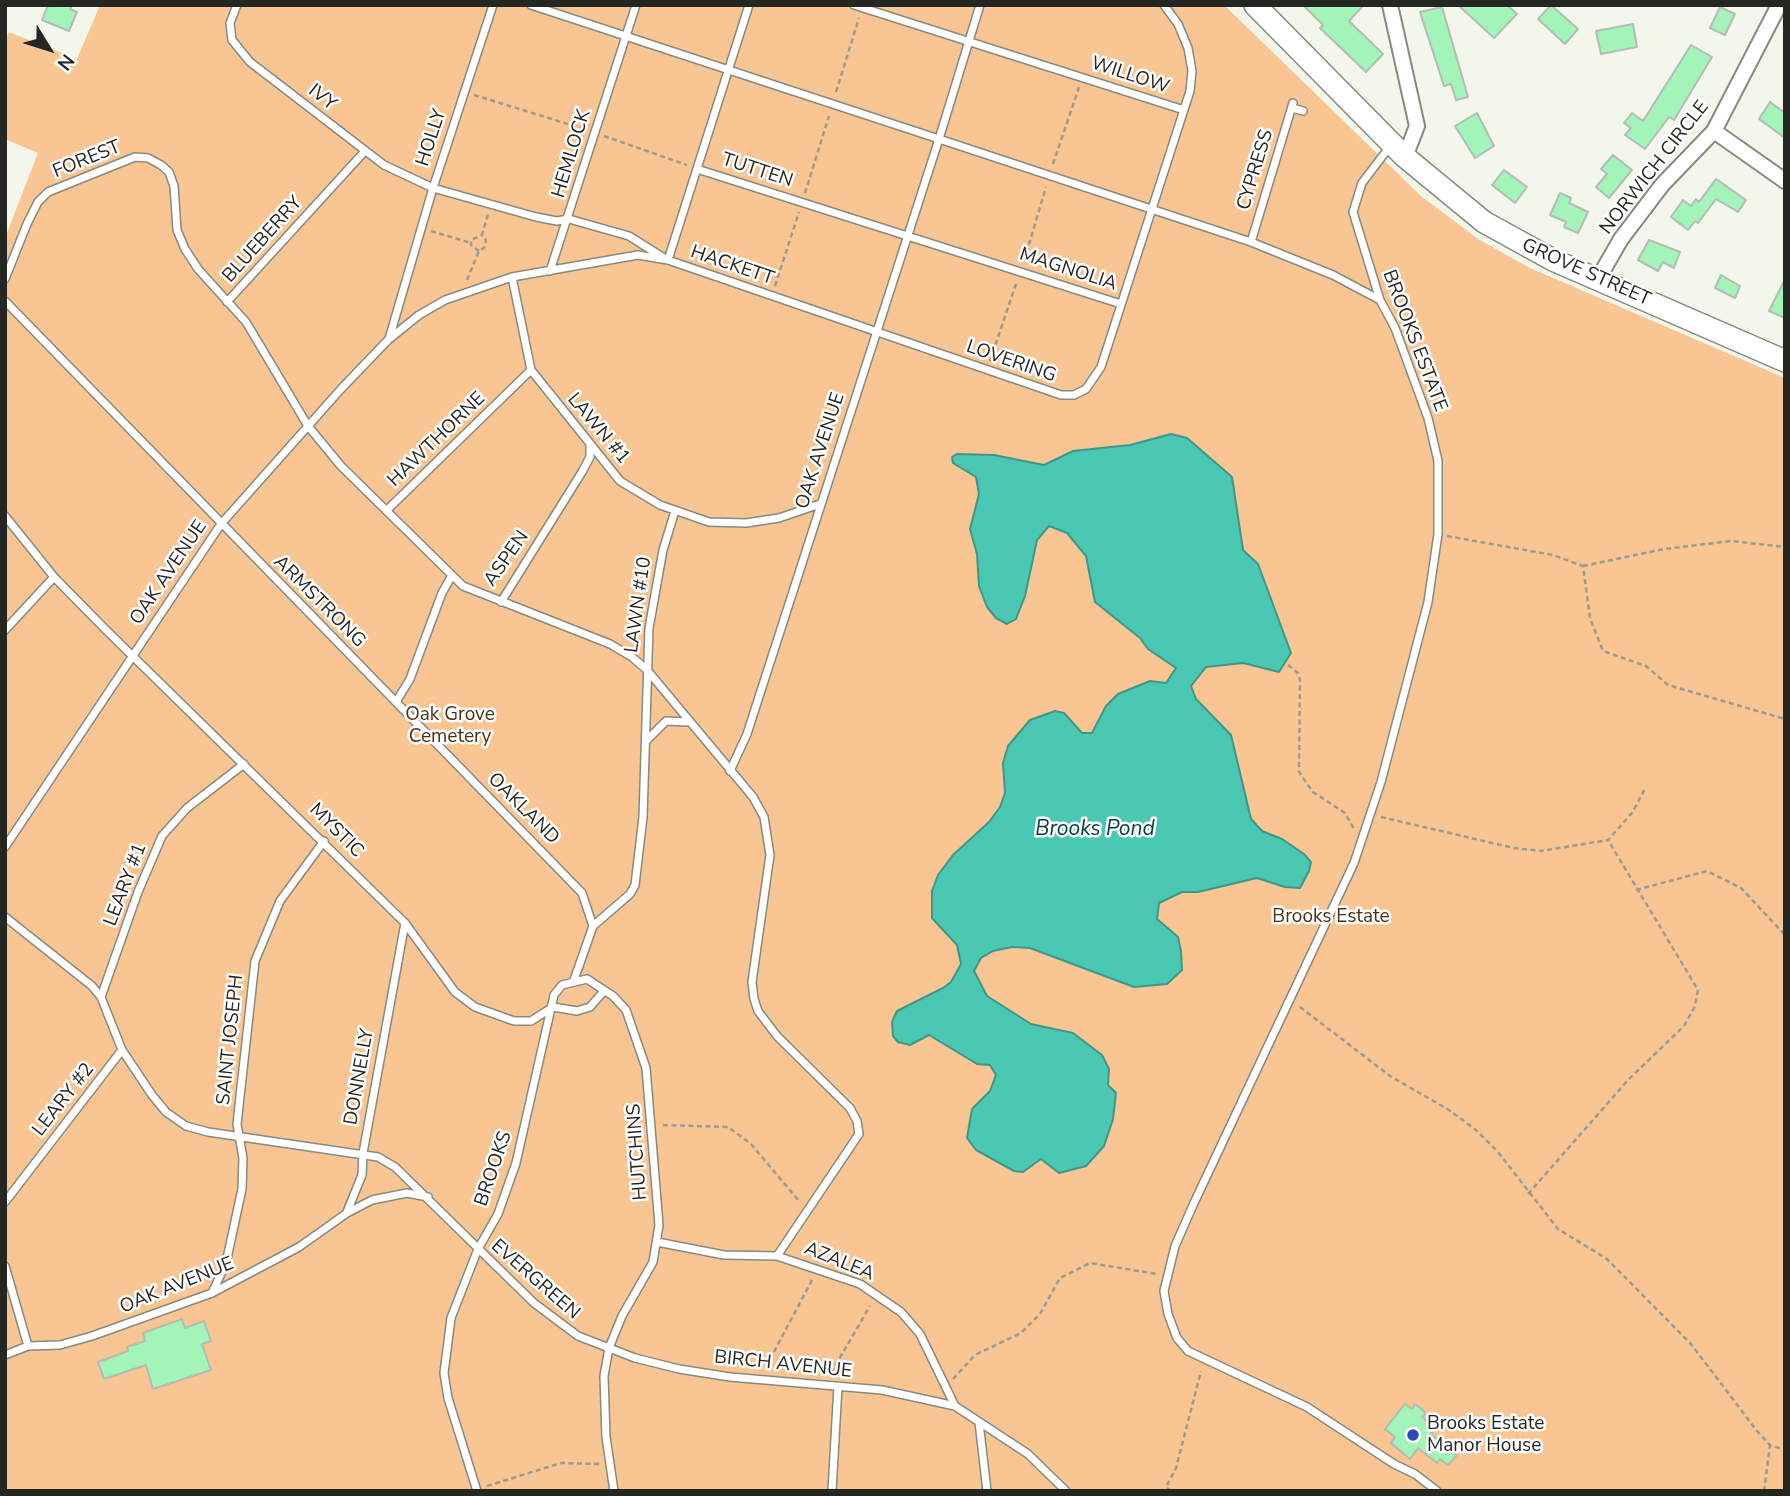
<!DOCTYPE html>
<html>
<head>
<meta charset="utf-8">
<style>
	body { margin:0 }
	#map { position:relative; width:1790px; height:1496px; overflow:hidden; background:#f3f7eb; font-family:"Nunito Sans",sans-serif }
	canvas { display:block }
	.frame { position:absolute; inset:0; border:7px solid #242621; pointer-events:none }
	.north { position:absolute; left:14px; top:14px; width:70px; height:70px; -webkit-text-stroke:5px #fff; paint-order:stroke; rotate:128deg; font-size:19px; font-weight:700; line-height:28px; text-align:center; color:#242621 }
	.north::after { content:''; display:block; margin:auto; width:24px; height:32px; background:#242621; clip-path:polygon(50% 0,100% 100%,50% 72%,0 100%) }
</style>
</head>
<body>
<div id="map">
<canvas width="1790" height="1496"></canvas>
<div class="frame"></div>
<div class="north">N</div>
</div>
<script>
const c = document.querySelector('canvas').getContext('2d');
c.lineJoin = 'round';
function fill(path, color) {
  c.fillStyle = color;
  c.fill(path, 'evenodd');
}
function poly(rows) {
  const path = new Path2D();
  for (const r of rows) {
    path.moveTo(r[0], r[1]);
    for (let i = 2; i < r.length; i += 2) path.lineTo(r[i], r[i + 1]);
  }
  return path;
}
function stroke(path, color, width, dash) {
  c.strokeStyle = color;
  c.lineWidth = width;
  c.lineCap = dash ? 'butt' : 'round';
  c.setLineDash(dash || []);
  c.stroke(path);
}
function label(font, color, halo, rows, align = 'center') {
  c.font = font + ' "Nunito Sans",sans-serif';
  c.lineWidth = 5;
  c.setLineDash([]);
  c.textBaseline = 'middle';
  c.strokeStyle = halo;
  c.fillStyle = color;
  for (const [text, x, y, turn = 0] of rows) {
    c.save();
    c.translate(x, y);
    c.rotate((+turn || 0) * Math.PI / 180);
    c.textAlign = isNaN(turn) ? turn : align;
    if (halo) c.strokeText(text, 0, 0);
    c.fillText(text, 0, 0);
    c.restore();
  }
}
const green = poly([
	[100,5,1224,5,1421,196,1478,239,1530,268,1785,378,1785,1491,5,1491,5,238,38,153,5,139,5,41,9,32,77,59]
]);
const water = poly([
	[1171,434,1187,438,1232,477,1243,550,1258,564,1291,653,1279,672,1243,663,1206,667,1191,686,1196,699,1231,735,1251,819,1262,831,1282,839,1304,854,1311,862,1309,871,1300,888,1285,887,1257,878,1198,892,1182,892,1159,903,1157,919,1178,937,1181,951,1182,970,1167,984,1134,987,1030,948,1012,947,993,951,981,958,974,971,987,996,1031,1024,1073,1033,1102,1055,1109,1069,1108,1085,1116,1093,1113,1119,1104,1146,1086,1166,1059,1173,1041,1159,1023,1172,1014,1171,976,1150,967,1138,972,1109,990,1091,996,1075,990,1065,977,1064,929,1035,910,1045,898,1042,893,1036,892,1022,897,1011,943,988,951,982,961,964,957,945,932,918,932,891,938,875,953,855,989,822,1000,807,1005,793,1003,763,1008,746,1030,720,1055,711,1064,713,1082,733,1092,733,1106,706,1118,694,1150,681,1166,683,1176,668,1148,649,1140,638,1095,602,1086,556,1067,533,1049,526,1037,540,1025,596,1016,619,1007,624,996,618,987,607,979,586,977,554,970,529,979,494,976,477,953,463,952,457,957,454,994,455,1044,465,1073,451,1130,445,1171,434]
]);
const building = poly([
	[48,5,72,5,70,9,77,12,69,31,42,20,48,5],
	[1303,5,1364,5,1349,21,1383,54,1366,72,1320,28,1323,25,1303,5],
	[1458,5,1507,5,1517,14,1494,38,1458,5],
	[1551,5,1578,29,1565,44,1538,19,1551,5],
	[1442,7,1468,97,1456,100,1451,84,1444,86,1420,12,1442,7],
	[1720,7,1735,14,1725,35,1710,28,1720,7],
	[1633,24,1637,47,1601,54,1596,31,1633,24],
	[1691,45,1712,57,1674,120,1669,117,1645,149,1625,135,1631,128,1624,123,1632,113,1643,121,1691,45],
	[1770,102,1785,113,1785,138,1759,119,1770,102],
	[1477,113,1494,146,1475,158,1455,126,1477,113],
	[1613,155,1632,170,1609,198,1596,187,1607,174,1601,169,1613,155],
	[1504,170,1527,187,1515,203,1492,185,1504,170],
	[1716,179,1746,200,1738,212,1716,199,1698,223,1695,221,1688,230,1671,217,1683,200,1691,206,1696,199,1699,202,1716,179],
	[1560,193,1571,198,1569,203,1588,212,1578,233,1564,227,1566,222,1550,215,1560,193],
	[1649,240,1680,252,1674,268,1663,262,1658,271,1638,260,1649,240],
	[1721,275,1740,286,1735,298,1715,288,1721,275],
	[1785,279,1785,318,1769,311,1785,279],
	[182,1319,185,1328,204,1321,211,1341,202,1344,211,1370,153,1389,146,1365,104,1379,98,1362,128,1351,127,1347,145,1341,143,1333,182,1319],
	[1405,1404,1412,1409,1415,1404,1426,1413,1422,1417,1436,1428,1431,1434,1457,1455,1448,1465,1440,1459,1437,1463,1418,1448,1410,1459,1391,1443,1395,1437,1385,1429,1405,1404]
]);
const path = poly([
	[836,92,859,18],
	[474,95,584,129],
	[604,136,687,165],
	[1053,164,1079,87],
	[805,193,829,116],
	[431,231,471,243],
	[479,251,471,245,471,240,482,235],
	[1024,261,1046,187],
	[467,280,479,251,484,248,486,240,482,235,488,214],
	[775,286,799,212],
	[990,361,1016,284],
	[1447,536,1553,555,1583,566,1590,618,1603,651,1646,666,1668,685,1785,719],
	[1583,566,1664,549,1731,541,1785,547],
	[1288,665,1298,673,1300,680,1299,772,1313,792,1345,813,1354,829],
	[1381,817,1514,848,1541,851,1608,840,1632,813,1646,787],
	[1636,890,1707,871,1741,888,1785,935],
	[1300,1007,1390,1076,1449,1110,1476,1130,1498,1152,1558,1229,1607,1259,1691,1344,1757,1431,1770,1445,1785,1450],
	[663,1125,728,1127,751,1144,799,1201],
	[1528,1194,1629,1079,1684,1026,1695,1006,1698,990,1608,840],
	[766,1367,812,1280],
	[831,1373,870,1306],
	[953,1379,975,1355,1021,1333,1040,1314,1060,1278,1090,1263,1157,1274],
	[487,1486,561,1463,599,1464],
	[1171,1491,1166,1487,1176,1468,1201,1371],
	[1764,1491,1770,1445]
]);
const lane = poly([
	[237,5,230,23,232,40,250,62,384,165,433,188,536,217,557,221,569,219,629,236,664,258],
	[531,5,939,139,980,5],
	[854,5,1184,110],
	[1292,108,1303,111],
	[1391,145,1362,183,1353,212,1380,300,1395,328,1428,418,1438,461,1438,534,1428,602,1381,782,1354,863,1194,1203,1175,1246,1164,1291,1168,1314,1177,1338,1188,1351,1307,1407,1394,1464,1415,1474,1437,1491],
	[697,169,1121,304],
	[1251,242,1293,103],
	[668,260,749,5],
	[550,271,636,5],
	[512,277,531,370,620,481,660,505,709,522,746,523,779,518,820,504],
	[5,279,27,224,38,202,48,192,135,157,148,158,161,165,169,172,174,186,177,230,185,249,198,269,246,322,308,426,341,466,463,586,610,644,632,657,647,670,753,797,764,817,770,855,752,982,754,999,758,1011,777,1036,850,1108,857,1121,859,1134,777,1256],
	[5,301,396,702],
	[227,302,365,151],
	[389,339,433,188,493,5],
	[387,510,531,370],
	[5,516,54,577,105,629,405,923,455,992,475,1007,514,1021,531,1021,553,1007],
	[451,577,442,593,410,679,396,702,582,893,593,926],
	[501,602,582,472,590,457,590,446],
	[5,630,54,577],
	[646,741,666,721,687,722],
	[730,771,747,734,939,139,1251,242,1333,275,1380,300],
	[5,847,221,524,341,389,388,340,419,315,445,300,512,277,638,255,668,260,1061,395,1074,395,1086,389,1101,367,1190,91,1192,71,1188,48,1178,24,1164,5],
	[5,917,92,986,101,997,122,1050,152,1095,166,1112,186,1126,208,1132,378,1157,395,1167,534,1303,578,1336,635,1358,679,1369,730,1377,882,1390,955,1406,1028,1454,1066,1491],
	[593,926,630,894,635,885,643,817,649,628,663,550,675,511],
	[574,980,593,926],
	[101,997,138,892,162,836,187,808,244,764],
	[553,1007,577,1011,590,1007,604,991],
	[5,1202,122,1050],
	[347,1212,362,1175,363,1153,405,923],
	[657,1242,724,1255,777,1256,860,1284,901,1312,920,1334,955,1406],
	[5,1266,28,1346],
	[212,1293,226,1263,242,1189,243,1158,237,1124,255,961,280,901,324,841],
	[5,1355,28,1346,60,1345,92,1336,212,1293,299,1247,347,1213,372,1200,407,1193,428,1197],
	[979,1422,987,1491],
	[477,1491,448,1398,444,1373,451,1318,478,1249,498,1214,516,1163,554,995,562,985,587,979,613,996,626,1010,646,1068,659,1225,653,1262,622,1316,609,1348,604,1376,606,1437,614,1491],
	[832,1491,838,1386]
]);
const street = poly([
	[1390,5,1417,126,1405,157],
	[1714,131,1785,181],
	[1598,279,1621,239,1662,185,1714,131,1779,5]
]);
const secondary = poly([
	[1255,5,1405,157,1484,222,1553,260,1785,361]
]);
const markers = [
	[1413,1435,7,"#2c4bbb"]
];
const streetNames = [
	["WILLOW",1130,76,18],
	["IVY",322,98,38],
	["HOLLY",432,138,-72],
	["HEMLOCK",572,154,-73],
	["FOREST",87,160,-22],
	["NORWICH CIRCLE",1655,168,-52],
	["CYPRESS",1256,170,-73],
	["TUTTEN",757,171,18],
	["BLUEBERRY",263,240,-48],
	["HACKETT",732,266,19],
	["MAGNOLIA",1068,270,18],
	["GROVE STREET",1586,273,24],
	["BROOKS ESTATE",1414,341,69],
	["LOVERING",1011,362,19],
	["LAWN #1",598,429,50],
	["HAWTHORNE",437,440,-44],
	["OAK AVENUE",821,451,-72],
	["ASPEN",507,559,-55],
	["OAK AVENUE",169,573,-56],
	["ARMSTRONG",319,602,45],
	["LAWN #10",639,605,-82],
	["OAKLAND",523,809,45],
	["MYSTIC",336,831,45],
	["LEARY #1",126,885,-69],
	["SAINT JOSEPH",231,1040,-84],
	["DONNELLY",360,1077,-80],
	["LEARY #2",64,1100,-52],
	["HUTCHINS",638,1152,-94],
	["BROOKS",494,1169,-71],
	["AZALEA",839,1262,22],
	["EVERGREEN",535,1280,41],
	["OAK AVENUE",177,1286,-22],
	["BIRCH AVENUE",783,1365,6]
];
const parkNames = [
	["Oak Grove",450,715],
	["Cemetery",450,737],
	["Brooks Estate",1331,917]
];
const poiNames = [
	["Brooks Estate",1427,1424],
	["Manor House",1427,1446]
];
const waterNames = [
	["Brooks Pond",1095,830]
];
fill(green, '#f8c593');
fill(water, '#4ac8b4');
stroke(water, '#3f9788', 2);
fill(building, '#a3f4b9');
stroke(building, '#b2bdb4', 2);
stroke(lane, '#868a7f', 10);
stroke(street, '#868a7f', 18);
stroke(secondary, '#868a7f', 24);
stroke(path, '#999c93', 2.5, [5, 3.5]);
stroke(lane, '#fff', 7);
stroke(street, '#fff', 14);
stroke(secondary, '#fff', 21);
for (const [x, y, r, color] of markers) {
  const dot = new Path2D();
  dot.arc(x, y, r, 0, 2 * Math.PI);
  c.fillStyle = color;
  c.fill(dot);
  stroke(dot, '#fff', 2.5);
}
label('19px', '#242621', '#fff', streetNames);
label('19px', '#4d3215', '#fff', parkNames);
label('19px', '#242621', '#fff', poiNames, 'left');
label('italic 21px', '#064139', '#fff', waterNames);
</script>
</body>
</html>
